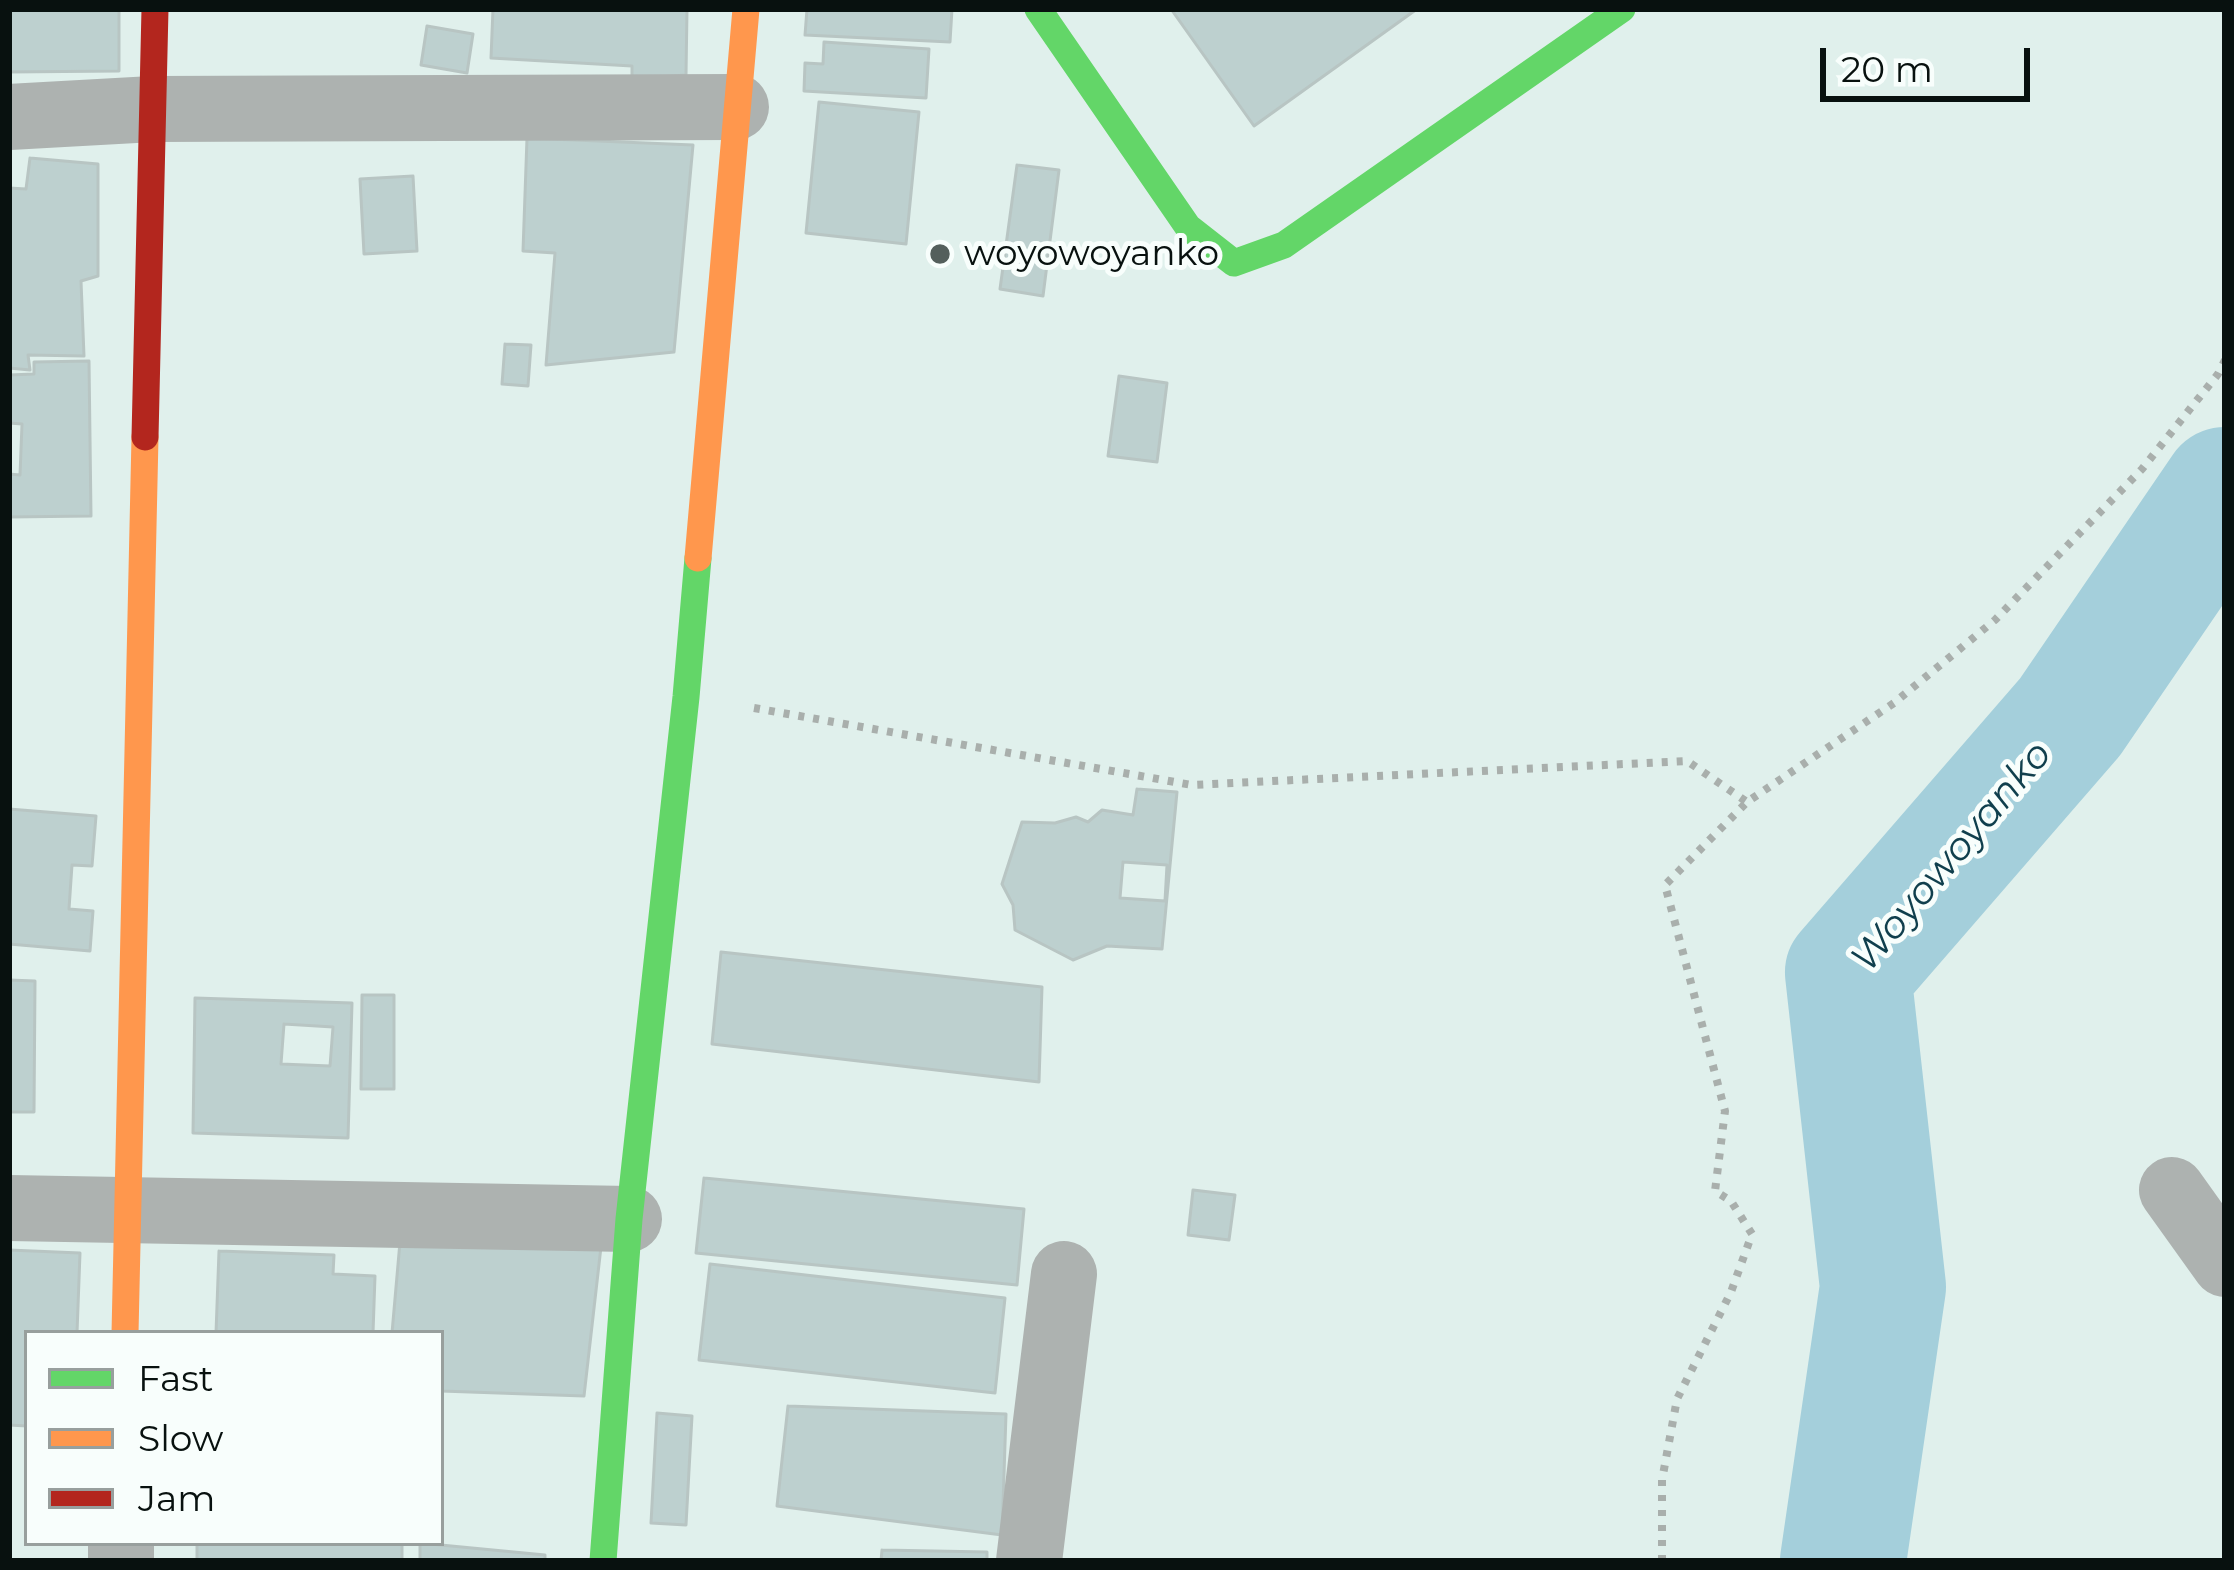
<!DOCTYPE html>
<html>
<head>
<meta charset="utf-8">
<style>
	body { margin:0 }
	#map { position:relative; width:2234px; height:1570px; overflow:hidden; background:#e0f0ec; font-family:Montserrat,sans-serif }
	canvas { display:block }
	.frame { position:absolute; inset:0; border:12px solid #08110f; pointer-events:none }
	.legend { position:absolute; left:24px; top:1330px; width:420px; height:216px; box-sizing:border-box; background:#f8fefc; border:3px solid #989f9d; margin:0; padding:15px 21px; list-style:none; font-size:36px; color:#08110f }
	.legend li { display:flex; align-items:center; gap:24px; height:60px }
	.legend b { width:60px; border:3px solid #989f9d }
	.scale { position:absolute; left:1820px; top:48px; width:210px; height:54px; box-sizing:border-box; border:6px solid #08110f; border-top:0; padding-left:15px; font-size:36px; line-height:42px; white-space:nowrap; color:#08110f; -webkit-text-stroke:9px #f8fefc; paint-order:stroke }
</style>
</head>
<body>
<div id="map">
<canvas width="2234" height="1570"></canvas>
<div class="frame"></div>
<ul class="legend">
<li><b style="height:15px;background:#63d668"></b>Fast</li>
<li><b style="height:15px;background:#ff974d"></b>Slow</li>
<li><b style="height:15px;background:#b3261e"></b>Jam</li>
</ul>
<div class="scale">20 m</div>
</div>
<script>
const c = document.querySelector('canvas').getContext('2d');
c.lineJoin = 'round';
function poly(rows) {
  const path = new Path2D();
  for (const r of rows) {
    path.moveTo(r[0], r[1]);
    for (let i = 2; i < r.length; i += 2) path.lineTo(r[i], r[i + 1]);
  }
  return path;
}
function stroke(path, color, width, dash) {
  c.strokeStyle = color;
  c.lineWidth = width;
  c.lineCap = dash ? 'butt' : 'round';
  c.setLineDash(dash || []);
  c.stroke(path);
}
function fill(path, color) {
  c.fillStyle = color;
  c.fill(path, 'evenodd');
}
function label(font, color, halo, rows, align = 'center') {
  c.font = font + ' Montserrat,sans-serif';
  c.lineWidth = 10;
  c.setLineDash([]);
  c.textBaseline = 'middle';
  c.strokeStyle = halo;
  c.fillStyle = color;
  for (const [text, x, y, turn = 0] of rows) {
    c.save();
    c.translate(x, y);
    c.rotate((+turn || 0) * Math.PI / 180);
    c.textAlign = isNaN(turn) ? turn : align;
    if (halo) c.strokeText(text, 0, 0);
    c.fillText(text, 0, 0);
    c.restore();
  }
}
const river = poly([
	[1843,1561,1883,1287,1848,973,2070,717,2225,490]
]);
const building = poly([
	[9,9,119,9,119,71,9,72,9,9],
	[493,9,687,9,686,75,632,79,632,66,491,58,493,9],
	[807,9,952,9,950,42,805,35,807,9],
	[1171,9,1417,9,1254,126,1171,9],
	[427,26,473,34,467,73,421,65,427,26],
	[824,42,929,49,926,98,804,91,805,63,823,64,824,42],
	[819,102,919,112,906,244,806,233,819,102],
	[527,138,693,145,674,352,546,365,555,253,523,251,527,138],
	[30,158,98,164,98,276,81,281,84,356,28,355,30,370,9,368,9,188,26,189,30,158],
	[1017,165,1059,170,1043,296,1000,289,1017,165],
	[413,176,417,251,364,254,360,179,413,176],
	[505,344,531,345,528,386,502,384,505,344],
	[89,361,91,516,9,517,9,474,20,475,22,424,9,423,9,375,34,374,34,362,89,361],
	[1119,376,1167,383,1157,462,1108,456,1119,376],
	[1137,789,1177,792,1162,949,1107,946,1073,960,1015,930,1013,905,1002,884,1022,822,1055,823,1076,817,1088,822,1102,810,1133,815,1137,789],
	[1123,862,1167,865,1165,901,1120,898,1123,862],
	[9,809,96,816,92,866,72,865,69,909,93,911,90,951,9,944,9,809],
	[721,952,1042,987,1039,1082,712,1044,721,952],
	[9,980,35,981,34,1112,9,1112,9,980],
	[362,995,394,995,394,1089,361,1089,362,995],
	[195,998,352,1003,348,1138,193,1133,195,998],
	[284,1024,333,1027,330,1066,281,1064,284,1024],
	[704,1178,1024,1209,1017,1285,696,1253,704,1178],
	[1193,1190,1235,1195,1229,1240,1188,1235,1193,1190],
	[402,1219,602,1238,584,1396,441,1391,441,1333,392,1333,402,1219],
	[9,1250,80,1253,77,1333,27,1333,27,1426,9,1425,9,1250],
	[219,1251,334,1255,333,1274,375,1276,373,1333,216,1333,219,1251],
	[710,1264,1005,1298,995,1393,699,1360,710,1264],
	[788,1406,1006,1414,1002,1535,777,1506,788,1406],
	[657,1413,692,1416,686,1525,651,1523,657,1413],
	[197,1543,402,1543,402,1561,197,1561,197,1543],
	[420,1543,545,1555,545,1561,420,1561,420,1543],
	[882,1550,987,1552,987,1561,881,1561,882,1550]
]);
const path = poly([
	[754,708,1192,785,1687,761,1747,802],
	[1662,1561,1662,1480,1677,1399,1731,1292,1752,1234,1731,1201,1715,1191,1725,1111,1665,885,1747,802,1894,703,1995,620,2142,469,2218,374,2225,360]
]);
const street = poly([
	[9,117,153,109,736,107],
	[2172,1190,2225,1264],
	[9,1208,629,1219],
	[121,1561,121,1543],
	[1029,1561,1064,1274]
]);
const fast = poly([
	[1038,9,1188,227,1234,263,1284,245,1622,9],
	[603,1561,629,1219,686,697,698,558]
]);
const slow = poly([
	[698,558,746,9],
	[125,1333,145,437]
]);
const jam = poly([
	[145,437,155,9]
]);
const markers = [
	[940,254,12,"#545f5c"]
];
const poiNames = [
	["woyowoyanko",964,254]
];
const waterNames = [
	["Woyowoyanko",1952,857,-50]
];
stroke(river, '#a4cfdb', 126);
fill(building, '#bdd0cf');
stroke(building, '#b8c5c3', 3);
stroke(path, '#a9afac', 8, [6, 9]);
stroke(street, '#adb2b0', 66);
stroke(fast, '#63d668', 27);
stroke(slow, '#ff974d', 27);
stroke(jam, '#b3261e', 27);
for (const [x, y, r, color] of markers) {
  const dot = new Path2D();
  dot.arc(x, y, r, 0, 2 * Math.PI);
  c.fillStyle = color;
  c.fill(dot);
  stroke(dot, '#f8fefc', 4.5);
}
label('36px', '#08110f', '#f8fefc', poiNames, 'left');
label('italic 39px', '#103f4d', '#f8fefc', waterNames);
</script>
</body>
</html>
